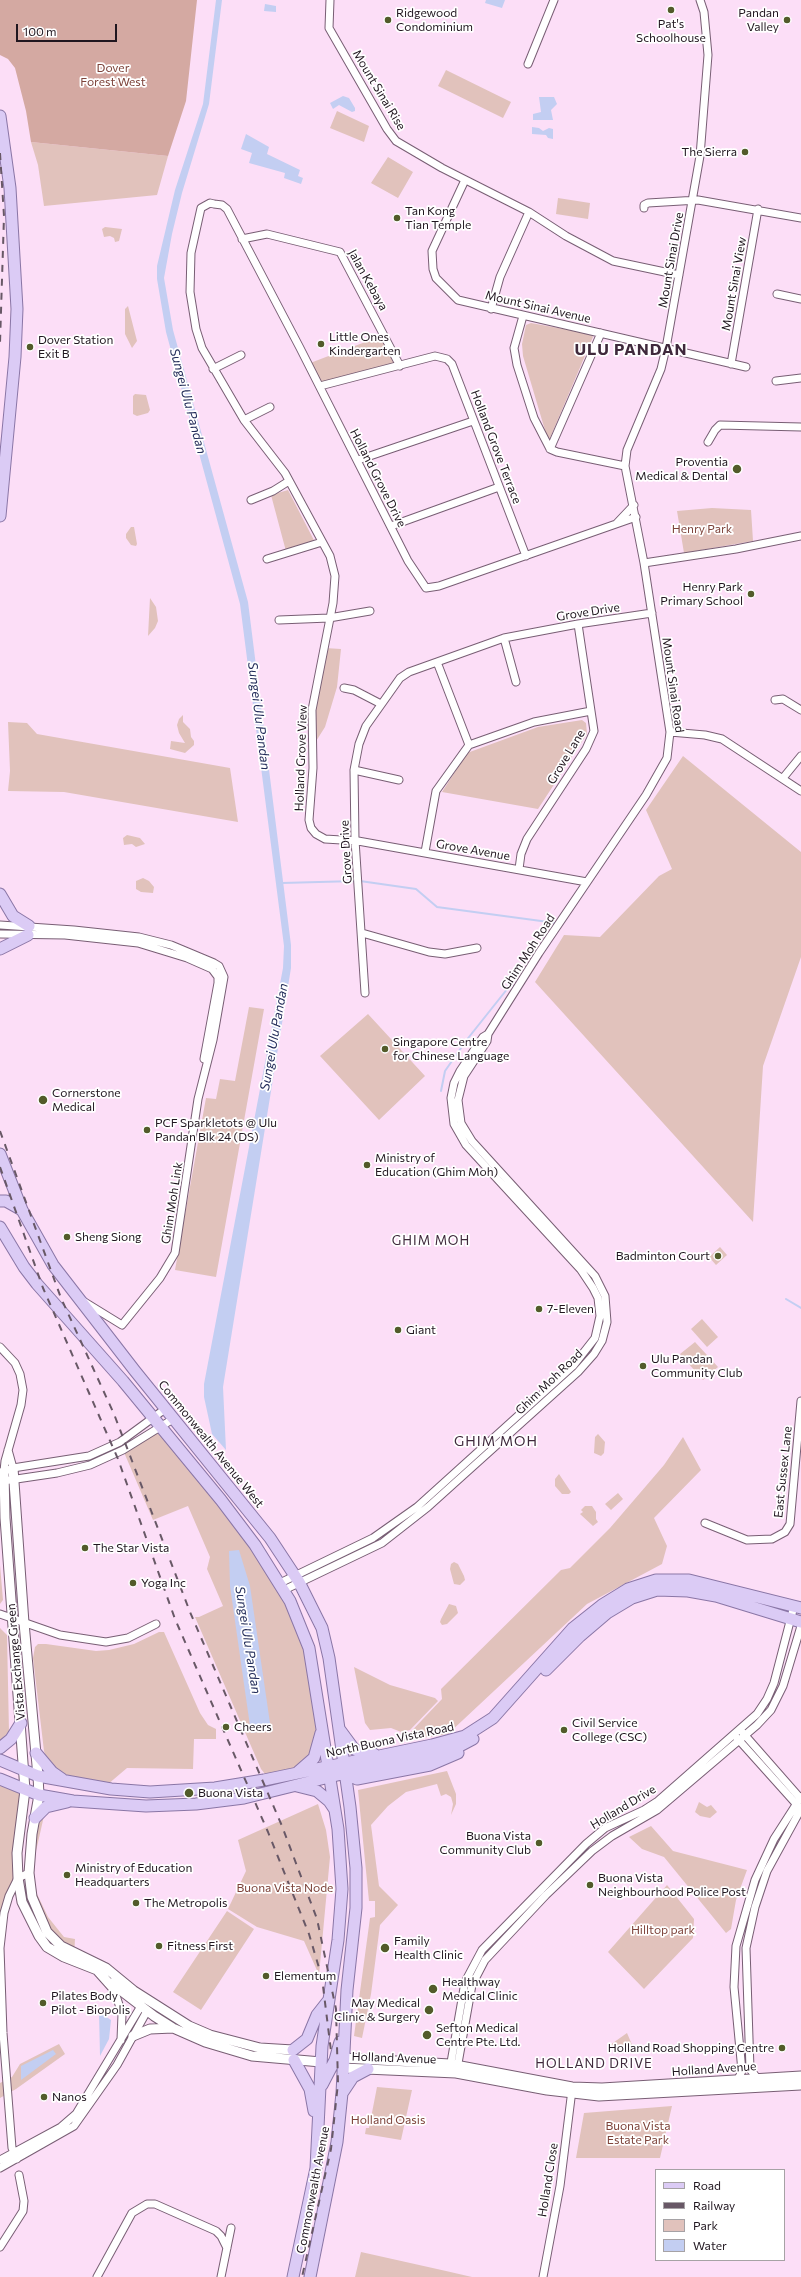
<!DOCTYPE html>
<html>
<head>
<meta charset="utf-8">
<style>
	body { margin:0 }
	#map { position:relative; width:801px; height:2277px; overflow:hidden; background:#fcdef7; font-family:Commissioner,sans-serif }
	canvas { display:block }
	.legend { position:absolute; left:655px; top:2169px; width:130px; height:92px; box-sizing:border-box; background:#fff; border:1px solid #a6a2a5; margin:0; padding:5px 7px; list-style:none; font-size:12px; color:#20161f }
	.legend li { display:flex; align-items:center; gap:8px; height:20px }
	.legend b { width:20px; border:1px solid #a6a2a5 }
	.scale { position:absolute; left:16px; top:24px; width:101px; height:18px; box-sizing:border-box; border:2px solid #20161f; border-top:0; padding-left:5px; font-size:12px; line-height:14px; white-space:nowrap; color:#20161f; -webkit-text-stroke:3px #fff; paint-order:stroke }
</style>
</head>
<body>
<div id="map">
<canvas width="801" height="2277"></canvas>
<ul class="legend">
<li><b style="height:5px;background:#dbcbf5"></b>Road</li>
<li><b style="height:5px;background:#685866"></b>Railway</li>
<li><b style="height:11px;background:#e1c2bc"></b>Park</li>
<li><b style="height:11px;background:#c3cef2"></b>Water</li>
</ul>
<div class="scale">100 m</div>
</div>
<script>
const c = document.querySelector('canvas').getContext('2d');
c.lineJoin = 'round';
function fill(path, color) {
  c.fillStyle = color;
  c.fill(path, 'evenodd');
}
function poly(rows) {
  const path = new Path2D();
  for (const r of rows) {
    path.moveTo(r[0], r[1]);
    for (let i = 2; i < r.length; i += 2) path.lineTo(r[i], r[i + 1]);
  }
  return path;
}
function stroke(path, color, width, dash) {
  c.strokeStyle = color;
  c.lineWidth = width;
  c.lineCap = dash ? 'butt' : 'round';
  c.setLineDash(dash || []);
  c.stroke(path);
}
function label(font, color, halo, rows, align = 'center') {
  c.font = font + ' Commissioner,sans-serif';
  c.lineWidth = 3.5;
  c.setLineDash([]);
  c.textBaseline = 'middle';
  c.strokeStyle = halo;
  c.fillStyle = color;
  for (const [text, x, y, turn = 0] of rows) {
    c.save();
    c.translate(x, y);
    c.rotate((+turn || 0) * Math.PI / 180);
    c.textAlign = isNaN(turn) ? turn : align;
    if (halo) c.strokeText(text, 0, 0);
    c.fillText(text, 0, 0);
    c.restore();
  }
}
const green = poly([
	[446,70,511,102,503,118,438,86],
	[337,111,369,126,364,142,330,128],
	[31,142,168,156,157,195,44,206,38,165],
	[388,157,413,172,398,198,371,183],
	[558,198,590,203,588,219,556,214],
	[105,227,122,229,119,241,115,242,114,238,110,236,104,237,102,229],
	[128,306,137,341,132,348,125,334,125,309],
	[531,323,591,334,593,337,550,438,547,437,523,356,522,344,526,325],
	[381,336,395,365,316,386,305,365],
	[135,394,146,395,150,410,148,413,137,416,133,414,133,396],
	[288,490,318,548,287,555,271,495],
	[712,508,751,510,753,541,684,553,677,511],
	[131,527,134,527,137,544,136,546,131,545,126,538,126,534],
	[150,598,156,607,158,621,155,628,148,636],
	[325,648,341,649,337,687,325,727,313,746,312,710],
	[183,715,183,722,190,729,191,737,194,741,194,745,185,753,170,749,171,741,185,743,179,733,177,725,179,719],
	[582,720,586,723,587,734,538,809,442,792,467,753,538,727],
	[8,722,27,723,37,734,230,768,238,822,64,792,8,791,10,771],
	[683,756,801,852,801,957,763,1066,753,1222,535,982,564,935,600,937,659,876,672,869,646,810],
	[127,835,140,838,145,844,136,847,132,844,124,845,123,838],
	[143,878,149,881,154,887,153,893,141,892,136,889,136,881],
	[249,1007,264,1009,216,1277,175,1270,206,1098,216,1099,220,1079,235,1081],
	[368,1014,425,1076,379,1120,320,1056],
	[720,1247,727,1255,716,1265,709,1257],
	[702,1319,718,1337,707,1347,691,1329],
	[695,1342,718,1367,703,1380,680,1354],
	[160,1427,221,1500,299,1621,322,1727,303,1770,269,1779,261,1769,195,1617,199,1617,223,1606,207,1569,210,1557,188,1506,153,1520,123,1450],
	[598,1434,605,1442,604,1453,601,1456,594,1453,595,1437],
	[683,1437,701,1470,654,1518,667,1546,662,1564,587,1604,448,1734,402,1741,442,1699,441,1689,561,1570,570,1568,610,1528,664,1465],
	[559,1474,571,1492,569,1494,562,1494,555,1486,555,1479],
	[618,1493,623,1499,611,1510,605,1504],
	[585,1506,592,1506,596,1512,596,1519,598,1522,593,1526,580,1514,583,1512,581,1510],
	[454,1562,458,1564,464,1576,465,1580,460,1585,454,1584,450,1569,451,1564],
	[0,1565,3,1600,0,1604],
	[449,1604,456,1606,458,1613,447,1624,442,1625,440,1622,441,1619],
	[0,1628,7,1635,9,1732,0,1741],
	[159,1632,164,1632,200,1713,208,1725,216,1729,216,1739,194,1739,193,1769,127,1768,107,1785,62,1776,46,1757,44,1751,33,1658,35,1647,38,1644,46,1644,96,1651,109,1650,134,1644],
	[354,1667,390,1685,435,1698,438,1701,410,1730,401,1732,391,1728,370,1730,365,1723],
	[447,1771,456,1794,456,1804,451,1815,453,1804,451,1797,446,1794,441,1796,437,1784,406,1792,388,1806,371,1825,379,1886,398,1905,380,1925,371,1994,362,2038,354,2036,370,1918,375,1917,375,1901,369,1901,358,1790],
	[0,1779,25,1790,18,1878,0,1928],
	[699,1802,707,1807,711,1805,717,1812,710,1818,700,1816,695,1812],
	[318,1804,326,1830,330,1857,319,1975,304,1941,257,1927,228,1909,246,1871,238,1840],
	[46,1807,34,1860,34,1879,37,1894,48,1917,64,1937,75,1939,74,1957,59,1949,32,1897,32,1834],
	[651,1826,673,1851,747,1870,736,1900,731,1929,726,1933,664,1857,642,1849,629,1837],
	[667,1885,694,1919,693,1938,644,1989,608,1952],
	[227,1911,254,1929,201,2010,173,1992],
	[627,2033,633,2047,626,2053,610,2045],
	[59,2044,65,2054,16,2089,0,2098,0,2083,12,2077,20,2064],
	[377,2087,412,2090,401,2140,365,2134,366,2128,369,2128],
	[672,2106,660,2158,576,2158,584,2113],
	[361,2252,446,2271,472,2277,355,2277]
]);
const forest = poly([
	[0,0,197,0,186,101,168,156,31,142,26,111,15,68,8,59,0,55]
]);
const water = poly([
	[216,0,222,0,209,104,182,193,172,234,164,278,173,330,248,602,291,945,291,968,223,1387,226,1450,212,1434,204,1397,204,1384,283,968,284,946,240,604,166,332,157,279,157,266,175,190,203,104],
	[486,0,505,0,502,8,485,3],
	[265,4,276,6,276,12,264,11],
	[343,96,349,98,355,108,355,111,352,112,339,105,333,109,330,103],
	[539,97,554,97,557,104,551,110,553,120,533,120,533,114,541,112],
	[532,127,539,128,543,131,549,128,553,129,553,139,548,138,546,135,532,134],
	[246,134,269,147,267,154,300,170,298,176,303,178,301,184,284,178,285,173,249,163,252,153,241,149],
	[239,1550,250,1586,271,1730,251,1733,230,1586,229,1551],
	[99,2012,111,2020,109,2039,100,2056],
	[53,2050,56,2054,21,2080,21,2066]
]);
const stream = poly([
	[360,881,416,889,437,907,556,923],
	[282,883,356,881],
	[465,1042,508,988],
	[441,1091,445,1071,461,1048],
	[786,1299,801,1308]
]);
const minor = poly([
	[330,0,329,28,387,129,396,141,442,168,529,212,566,236,613,261,679,275],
	[528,64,554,0],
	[465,180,432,251,433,269,436,278,458,300,746,367],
	[644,208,644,205,648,203,698,200,801,218],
	[242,239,267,234,340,252,400,366],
	[777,294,801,299],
	[491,309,500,277,529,212],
	[523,316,514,348,517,365,534,418,550,449,557,452,625,466],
	[731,364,758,209],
	[213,369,241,355],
	[776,381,801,378],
	[320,386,435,356,447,359,452,364,526,556],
	[244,420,270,407],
	[708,442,715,430,720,425,801,427],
	[550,449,601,333],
	[358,460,473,421],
	[251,500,273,491,289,481],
	[617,523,634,505],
	[391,526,499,487],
	[267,559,322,542],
	[644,563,736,549,801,536],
	[279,620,329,618,370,611],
	[504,638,516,682],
	[437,662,469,745],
	[344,688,354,690,381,704],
	[775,700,783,699,801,710],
	[670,732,705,735,722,739,801,791],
	[354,770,399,780],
	[783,778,801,756],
	[425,852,436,791,469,745,534,722,591,711],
	[519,869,521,854,527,839,586,749,594,731,578,624],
	[587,882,358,841,325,839,316,834,311,828,309,820,313,768,312,710,333,603,335,576,330,556,285,473,244,420,202,348,196,329,190,292,191,253,201,208,210,203,214,204,222,205,227,209,300,348,408,561,426,588,439,586,636,517],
	[0,925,74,930,139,937,171,945,214,963,219,966,224,977,213,1040,198,1099,175,1253,160,1278,122,1325,83,1301],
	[362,933,429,952,445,954,477,948],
	[0,934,65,935,138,943,187,958,212,969,218,977,218,983,204,1059],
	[365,993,355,840,354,770,359,744,366,726,400,678,409,672,504,638,578,624,652,613],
	[0,1347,15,1363,20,1374,23,1390,21,1405,5,1461,4,1471],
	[8,1450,13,1468],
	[0,1473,13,1468,89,1456,120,1442,165,1409],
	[3,1481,57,1473,90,1465,123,1450,173,1419],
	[705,1523,747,1540,772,1539,785,1532,790,1524,801,1401],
	[280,1583,373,1538,417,1507,573,1366,595,1338,600,1316,598,1298,593,1288,581,1270,466,1145,454,1124,451,1098,454,1083,460,1071,483,1037,488,1034],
	[284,1590,382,1543,428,1507,578,1372,594,1354,602,1341,607,1322,605,1296,595,1276,472,1141,461,1123,458,1100,464,1076,487,1041,488,1034,539,953,646,795,667,758,670,732,644,563,625,466,627,450,661,369,666,348,700,156,708,55,704,12,700,0],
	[0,1614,60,1635,106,1642,128,1638,156,1624],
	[743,1733,801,1799],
	[737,1738,798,1806],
	[114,1989,122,2014,121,2040],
	[450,2068,465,1982,482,1950,586,1844,605,1828,644,1810,658,1801,757,1714,767,1699,774,1683,794,1606],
	[457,2069,472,1985,485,1960,546,1895,592,1851,612,1836,657,1810,757,1725,771,1710,783,1686,801,1626],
	[757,2078,750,2069,746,1948,755,1907,767,1871,801,1809],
	[738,2079,742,2071,734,1987,736,1946,755,1880,774,1839,801,1797],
	[17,2159,12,2148,3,2033,0,1948,4,1913,9,1896,18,1878,29,1873],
	[0,2160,61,2127,76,2114,141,2006],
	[0,2168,74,2126,117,2065,147,2011],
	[0,2247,23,2211,24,2201,19,2175],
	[97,2277,132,2213,147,2204,155,2204,216,2231,221,2236,227,2248],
	[221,2277,231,2228],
	[543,2277,560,2186,572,2090]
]);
const tertiary = poly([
	[13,1468,24,1623,38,1776,39,1795,32,1834,29,1873,32,1897,47,1932,61,1946,106,1968,134,1991,189,2026,210,2035,260,2048,293,2050],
	[4,1471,5,1518,25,1790,17,1853,18,1878,22,1902,39,1936,47,1947,64,1957,97,1970,114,1989],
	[111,1983,154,2016,173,2028,205,2042,252,2056,321,2062],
	[133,2036,150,2029,173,2028],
	[343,2058,450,2064,572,2087,602,2088,801,2076],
	[343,2068,456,2073,547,2090,599,2096,801,2085]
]);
const primary = poly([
	[0,116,10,188,17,309,15,357,0,516],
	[0,894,13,916,29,926],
	[0,949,28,935],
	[0,1154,22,1210,53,1265,135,1371,270,1538,299,1582,322,1628,329,1658,350,1807,356,1868,356,1908,347,1990,342,2093,337,2142,310,2277],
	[0,1201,6,1201,22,1210],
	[0,1227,24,1267,37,1284,123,1381,221,1500,255,1545,290,1601,309,1648,338,1829,342,1889,338,1940,322,2046,316,2168,293,2277],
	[546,1670,580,1636,607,1613,632,1598,657,1590,688,1591,716,1596,801,1622],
	[340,1730,354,1749,365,1754,374,1754],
	[0,1748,11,1739,21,1723],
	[36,1753,52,1772,62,1779],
	[0,1760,38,1776,111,1789,150,1792,215,1788,264,1780,432,1745,465,1736,493,1718,573,1628,602,1605,628,1589,656,1580,689,1580,801,1608],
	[298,1772,314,1758,321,1733],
	[345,1773,357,1779,430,1765,458,1753],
	[0,1779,39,1795,73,1801,146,1806,196,1804,244,1798,378,1765,438,1753,456,1748,473,1739],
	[297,1786,317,1791,329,1801,335,1810],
	[35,1818,46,1807,67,1802],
	[293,2050,307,2039,317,2015,328,2001],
	[294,2060,310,2089,314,2111],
	[322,2085,335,2060,340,2042],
	[343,2092,353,2077,368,2069]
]);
const rail = poly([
	[0,153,4,216,0,343],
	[0,1131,61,1298,114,1414,190,1612,282,1826,317,1919,336,2009,338,2083,331,2149,302,2277],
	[0,1167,43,1288,118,1459,175,1619,268,1832,309,1934,322,1978,331,2051],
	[322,2160,327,2132]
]);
const markers = [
	[671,10,4,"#525b2a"],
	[388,20,4,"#525b2a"],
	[787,20,4,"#525b2a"],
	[745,152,4,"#525b2a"],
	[397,218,4,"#525b2a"],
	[321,344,4,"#525b2a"],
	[30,347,4,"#525b2a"],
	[737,469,5,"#525b2a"],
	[751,594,4,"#525b2a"],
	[385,1049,4,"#525b2a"],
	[43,1100,5,"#525b2a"],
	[147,1130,4,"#525b2a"],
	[367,1165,4,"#525b2a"],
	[67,1237,4,"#525b2a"],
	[718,1256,4,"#525b2a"],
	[539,1309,4,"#525b2a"],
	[398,1330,4,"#525b2a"],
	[643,1366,4,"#525b2a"],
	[85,1548,4,"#525b2a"],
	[133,1583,4,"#525b2a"],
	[226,1727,4,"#525b2a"],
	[564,1730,4,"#525b2a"],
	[189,1793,5,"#525b2a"],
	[539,1843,4,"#525b2a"],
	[67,1875,4,"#525b2a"],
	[590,1885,4,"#525b2a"],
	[136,1903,4,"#525b2a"],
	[159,1946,4,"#525b2a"],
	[385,1948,5,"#525b2a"],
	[266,1976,4,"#525b2a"],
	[433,1989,5,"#525b2a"],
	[43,2003,4,"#525b2a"],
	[429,2010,5,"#525b2a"],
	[427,2035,5,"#525b2a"],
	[782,2048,4,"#525b2a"],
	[44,2097,4,"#525b2a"]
];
const poiNames = [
	["Ridgewood",396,13],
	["Condominium",396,27],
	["Pandan",779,13,"right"],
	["Valley",779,27,"right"],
	["Pat's",671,24,"center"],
	["Schoolhouse",671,38,"center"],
	["The Sierra",737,152,"right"],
	["Tan Kong",405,211],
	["Tian Temple",405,225],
	["Little Ones",329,337],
	["Kindergarten",329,351],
	["Dover Station",38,340],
	["Exit B",38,354],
	["Proventia",728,462,"right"],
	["Medical & Dental",728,476,"right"],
	["Henry Park",743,587,"right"],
	["Primary School",743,601,"right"],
	["Singapore Centre",393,1042],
	["for Chinese Language",393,1056],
	["Cornerstone",52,1093],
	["Medical",52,1107],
	["PCF Sparkletots @ Ulu",155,1123],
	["Pandan Blk 24 (DS)",155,1137],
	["Ministry of",375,1158],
	["Education (Ghim Moh)",375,1172],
	["Sheng Siong",75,1237],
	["Badminton Court",710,1256,"right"],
	["7-Eleven",547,1309],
	["Giant",406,1330],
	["Ulu Pandan",651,1359],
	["Community Club",651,1373],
	["The Star Vista",93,1548],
	["Yoga Inc",141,1583],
	["Civil Service",572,1723],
	["College (CSC)",572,1737],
	["Cheers",234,1727],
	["Buona Vista",198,1793],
	["Buona Vista",531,1836,"right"],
	["Community Club",531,1850,"right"],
	["Ministry of Education",75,1868],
	["Headquarters",75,1882],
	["Buona Vista",598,1878],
	["Neighbourhood Police Post",598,1892],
	["The Metropolis",144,1903],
	["Family",394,1941],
	["Health Clinic",394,1955],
	["Fitness First",167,1946],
	["Elementum",274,1976],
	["Healthway",442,1982],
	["Medical Clinic",442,1996],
	["Pilates Body",51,1996],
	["Pilot - Biopolis",51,2010],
	["May Medical",420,2003,"right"],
	["Clinic & Surgery",420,2017,"right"],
	["Sefton Medical",436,2028],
	["Centre Pte. Ltd.",436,2042],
	["Holland Road Shopping Centre",774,2048,"right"],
	["Nanos",52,2097]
];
const parkNames = [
	["Dover",113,68],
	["Forest West",113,82],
	["Henry Park",702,529],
	["Buona Vista Node",285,1888],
	["Hilltop park",663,1930],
	["Holland Oasis",388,2120],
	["Buona Vista",638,2126],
	["Estate Park",638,2140]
];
const streetNames = [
	["Mount Sinai Rise",379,90,59],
	["Mount Sinai Drive",671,260,-80],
	["Jalan Kebaya",368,280,61],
	["Mount Sinai View",734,284,-80],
	["Mount Sinai Avenue",538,307,13],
	["Holland Grove Terrace",496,447,69],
	["Holland Grove Drive",378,478,63],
	["Grove Drive",588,612,-9],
	["Mount Sinai Road",673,685,82],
	["Grove Lane",566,757,-59],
	["Holland Grove View",301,758,-88],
	["Grove Avenue",473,850,10],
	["Grove Drive",346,852,-93],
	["Ghim Moh Road",528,952,-57],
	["Ghim Moh Link",172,1203,-81],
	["Ghim Moh Road",549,1382,-44],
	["Commonwealth Avenue West",211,1444,51],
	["East Sussex Lane",783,1472,-84],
	["Vista Exchange Green",16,1662,-95],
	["North Buona Vista Road",390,1740,-12],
	["Holland Drive",623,1807,-31],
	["Holland Avenue",394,2058,2],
	["Holland Avenue",714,2069,-4],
	["Holland Close",548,2180,-81],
	["Commonwealth Avenue",313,2190,-79]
];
const waterNames = [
	["Sungei Ulu Pandan",188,401,75],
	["Sungei Ulu Pandan",259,716,83],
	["Sungei Ulu Pandan",274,1037,-80],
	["Sungei Ulu Pandan",248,1640,81]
];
const neighbourhoodNames = [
	["GHIM MOH",431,1241],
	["HOLLAND DRIVE",594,2064]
];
const quarterNames = [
	["GHIM MOH",496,1441]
];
const districtNames = [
	["ULU PANDAN",631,350]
];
fill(green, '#e1c2bc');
fill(forest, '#d4a9a2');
fill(water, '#c3cef2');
stroke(stream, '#c3cef2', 2);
stroke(minor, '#785e74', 9);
stroke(tertiary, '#785e74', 11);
stroke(primary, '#8a76a6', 13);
stroke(minor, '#fff', 7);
stroke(tertiary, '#fff', 9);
stroke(primary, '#dbcbf5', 11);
stroke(rail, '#685866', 2, [7, 7]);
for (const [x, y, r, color] of markers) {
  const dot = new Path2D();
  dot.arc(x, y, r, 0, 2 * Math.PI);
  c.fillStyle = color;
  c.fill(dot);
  stroke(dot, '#fff', 1.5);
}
label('12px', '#20161f', '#fff', poiNames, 'left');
label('12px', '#7d433a', '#fff', parkNames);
label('12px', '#20161f', '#fff', streetNames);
label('italic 13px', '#232d5a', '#fff', waterNames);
c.letterSpacing = '1px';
label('13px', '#3f293c', '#fff', neighbourhoodNames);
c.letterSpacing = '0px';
c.letterSpacing = '1px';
label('14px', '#3f293c', '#fff', quarterNames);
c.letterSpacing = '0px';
c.letterSpacing = '1px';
label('bold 16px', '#3f293c', '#fff', districtNames);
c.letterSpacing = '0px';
</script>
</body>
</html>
